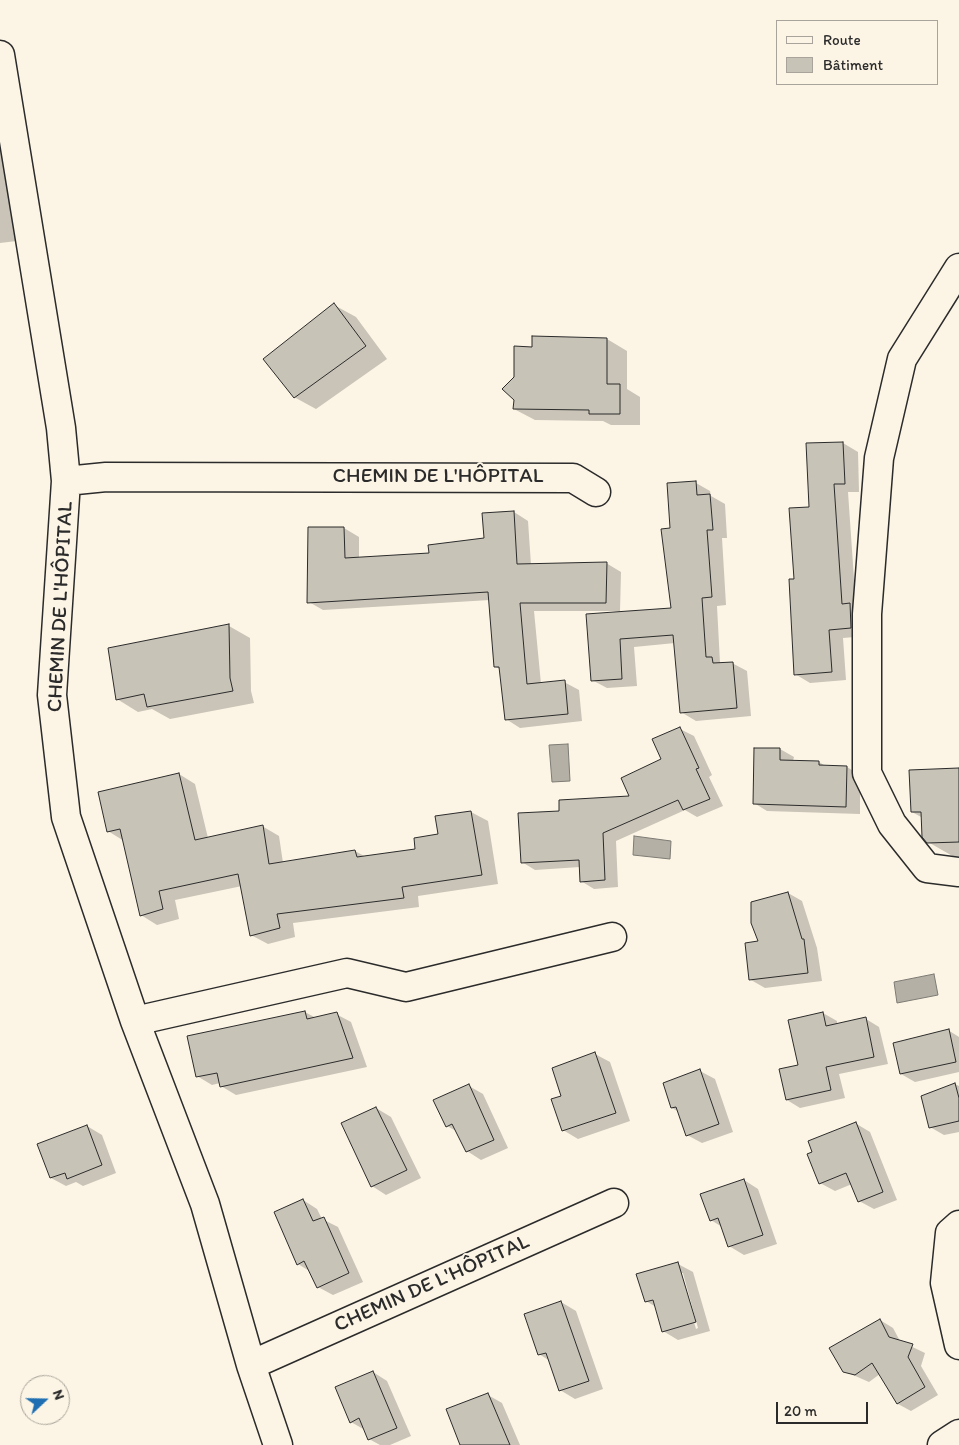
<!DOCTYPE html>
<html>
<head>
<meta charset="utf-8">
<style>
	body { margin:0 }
	#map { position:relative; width:959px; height:1445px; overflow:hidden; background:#fcf5e5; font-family:Itim,sans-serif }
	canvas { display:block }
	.legend { position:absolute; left:776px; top:20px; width:162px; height:65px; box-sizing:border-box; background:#fcf5e5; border:1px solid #a8a49b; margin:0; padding:6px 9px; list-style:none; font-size:15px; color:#2b2b2b }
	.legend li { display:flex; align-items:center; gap:10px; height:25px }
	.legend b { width:25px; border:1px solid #a8a49b }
	.north { position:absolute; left:20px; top:1375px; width:50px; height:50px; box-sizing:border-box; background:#fcf5e5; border:1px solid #a8a49b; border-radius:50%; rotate:69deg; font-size:14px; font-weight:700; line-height:20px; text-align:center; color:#2b2b2b }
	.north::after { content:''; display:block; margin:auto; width:18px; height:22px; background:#1f6fb2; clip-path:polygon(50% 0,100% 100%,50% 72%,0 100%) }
	.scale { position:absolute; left:776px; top:1402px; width:92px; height:22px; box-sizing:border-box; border:2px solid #2b2b2b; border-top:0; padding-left:6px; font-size:15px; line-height:18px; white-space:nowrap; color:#2b2b2b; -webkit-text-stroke:4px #fcf5e5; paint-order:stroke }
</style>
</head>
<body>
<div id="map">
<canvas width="959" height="1445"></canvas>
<ul class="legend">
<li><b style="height:6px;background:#fcf5e5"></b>Route</li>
<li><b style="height:14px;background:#c8c3b7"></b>Bâtiment</li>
</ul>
<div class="north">N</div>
<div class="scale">20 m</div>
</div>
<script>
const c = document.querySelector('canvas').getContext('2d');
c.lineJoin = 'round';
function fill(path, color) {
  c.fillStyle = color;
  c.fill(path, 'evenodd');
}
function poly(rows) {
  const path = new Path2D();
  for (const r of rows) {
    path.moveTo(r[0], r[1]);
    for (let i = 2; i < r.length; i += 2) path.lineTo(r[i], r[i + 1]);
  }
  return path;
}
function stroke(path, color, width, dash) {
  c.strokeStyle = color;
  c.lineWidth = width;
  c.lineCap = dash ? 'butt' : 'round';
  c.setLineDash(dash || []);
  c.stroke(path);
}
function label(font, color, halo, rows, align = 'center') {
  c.font = font + ' Itim,sans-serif';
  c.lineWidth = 4;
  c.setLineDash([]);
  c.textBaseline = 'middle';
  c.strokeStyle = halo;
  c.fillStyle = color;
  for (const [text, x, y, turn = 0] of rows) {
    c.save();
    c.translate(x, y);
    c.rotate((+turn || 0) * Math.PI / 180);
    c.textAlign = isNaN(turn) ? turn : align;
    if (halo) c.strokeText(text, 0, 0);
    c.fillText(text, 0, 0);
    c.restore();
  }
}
const water = poly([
	[568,744,570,781,552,782,549,745,568,744],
	[634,836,671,841,670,859,633,855,634,836],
	[934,974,938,995,897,1003,894,982,934,974]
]);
const shadow = poly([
	[0,135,25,240,0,243],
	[334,305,356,317,387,359,316,409,294,397],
	[607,339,627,351,627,389,640,397,640,425,611,425,603,421,535,420,514,409,515,377,534,348],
	[843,443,858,452,859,492,848,492,856,608,866,636,843,638,846,680,810,683,795,674,796,580,810,508],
	[696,483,710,491,711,496,725,504,727,538,722,538,726,605,717,606,720,663,732,663,747,671,751,716,696,721,681,712,675,643,634,647,637,686,607,688,592,680,588,616,672,609,671,529],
	[514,512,528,521,531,565,606,563,621,572,620,611,534,611,541,684,564,682,579,690,582,721,520,728,506,719,501,670,496,667,490,600,323,610,309,602,309,528,344,528,359,537,359,558,430,554,485,539],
	[229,626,250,638,251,691,254,703,170,719,152,709,138,712,117,699],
	[680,729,694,736,712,775,709,777,723,806,697,817,685,810,616,841,618,887,594,889,581,881,580,867,535,870,522,862,561,812,631,797,663,759],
	[755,749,780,749,794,757,793,761,819,762,827,767,847,767,860,775,860,814,767,811,754,803],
	[959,770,959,858,956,858,928,842,923,818,912,812],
	[179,774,195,784,208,838,262,826,279,836,283,863,355,851,366,857,417,850,439,835,436,817,471,812,488,821,498,884,418,896,419,907,293,923,295,937,268,944,251,935,242,886,175,900,179,919,157,925,141,915,124,841,108,831],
	[788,893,802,901,817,948,822,981,765,988,751,980,759,942],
	[305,1012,316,1018,336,1014,351,1022,367,1067,236,1095,221,1086,220,1083,212,1085,197,1076],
	[823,1013,837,1021,837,1025,866,1019,879,1027,888,1064,839,1074,845,1098,800,1108,787,1100],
	[948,1030,959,1037,959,1072,915,1082,901,1074],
	[595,1054,610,1062,630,1121,578,1139,563,1130,562,1097],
	[700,1071,715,1079,733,1132,702,1143,687,1135,679,1112,672,1108],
	[955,1084,959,1086,959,1132,944,1135,930,1127,922,1097],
	[469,1086,483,1094,508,1148,481,1160,467,1151,458,1132,447,1126],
	[376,1108,391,1117,421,1178,386,1195,372,1186],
	[855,1123,870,1132,897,1200,874,1209,859,1201,852,1184,835,1191,820,1183],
	[87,1126,102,1135,116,1173,83,1186,76,1182,66,1186,51,1178],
	[744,1180,758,1189,777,1244,744,1255,729,1246,722,1227,711,1220],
	[303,1200,317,1209,322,1219,338,1227,363,1282,333,1295,318,1287,311,1272,298,1264,276,1212],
	[678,1264,693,1272,710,1331,678,1340,663,1331,656,1307,646,1301],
	[680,1273,683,1273,698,1328,696,1329],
	[561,1302,576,1311,603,1389,575,1399,560,1390,550,1361,539,1354],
	[880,1320,893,1328,900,1341,925,1353,921,1366,938,1395,911,1411,898,1404,880,1374,869,1382,844,1371],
	[373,1372,387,1381,411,1436,390,1445,380,1445,369,1439,365,1430,351,1422],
	[488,1395,502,1403,520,1445,463,1445]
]);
const building = poly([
	[334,303,366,346,294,398,263,359,334,303],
	[532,336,607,338,607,384,620,384,620,414,589,414,589,410,513,409,514,400,502,389,514,377,514,346,532,347,532,336],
	[843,442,845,484,834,484,842,604,850,603,851,628,829,630,832,672,794,675,789,579,794,579,789,508,809,507,806,443,843,442],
	[696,481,697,495,710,494,713,530,707,530,712,597,702,598,706,657,712,657,713,663,733,662,737,708,680,713,673,635,620,639,622,679,591,681,586,614,671,608,661,529,670,528,667,483,696,481],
	[514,511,517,564,607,562,606,603,520,603,527,684,565,680,568,714,505,720,499,667,494,667,488,592,307,603,308,527,344,527,345,558,429,553,428,545,484,538,482,513,514,511],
	[229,624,230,678,233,691,147,707,144,694,116,700,108,648,229,624],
	[680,727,699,768,696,769,710,799,683,810,678,800,603,833,605,880,580,882,579,860,521,863,518,813,559,811,559,800,629,796,621,778,661,759,652,739,680,727],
	[754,748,780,748,780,760,819,761,819,765,847,766,846,807,753,804,754,748],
	[959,768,959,842,927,843,922,837,921,812,911,812,909,770,959,768],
	[179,773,195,840,263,825,269,864,355,850,357,857,415,849,414,838,438,834,435,816,471,811,482,875,402,887,404,898,277,914,280,928,250,936,238,874,159,891,163,909,140,916,120,829,107,832,98,792,179,773],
	[788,892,802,939,804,939,808,973,749,980,745,943,758,941,751,923,751,902,788,892],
	[305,1011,307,1019,337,1012,353,1058,220,1087,217,1073,196,1077,187,1036,305,1011],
	[823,1012,826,1026,866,1017,874,1057,826,1067,831,1090,786,1100,779,1069,798,1065,788,1020,823,1012],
	[949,1029,956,1062,900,1074,893,1043,949,1029],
	[595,1052,616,1113,562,1131,551,1099,561,1096,552,1068,595,1052],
	[700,1069,719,1124,686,1136,676,1107,671,1108,663,1083,700,1069],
	[955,1083,959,1098,959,1121,929,1128,921,1096,955,1083],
	[469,1084,494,1140,466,1152,452,1124,446,1127,433,1100,469,1084],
	[376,1107,407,1170,371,1187,341,1123,376,1107],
	[856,1122,883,1192,858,1202,846,1173,819,1184,807,1154,812,1152,808,1141,856,1122],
	[87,1125,102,1165,67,1179,65,1173,50,1178,37,1144,87,1125],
	[744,1179,763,1235,728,1247,718,1218,710,1221,700,1194,744,1179],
	[303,1199,313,1221,324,1217,349,1273,317,1288,304,1261,297,1265,274,1212,303,1199],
	[678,1262,696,1322,662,1332,653,1300,645,1302,636,1274,678,1262],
	[561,1301,589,1381,559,1391,546,1353,538,1355,524,1314,561,1301],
	[880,1319,889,1337,913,1344,908,1357,925,1387,897,1404,872,1363,855,1375,843,1372,829,1348,880,1319],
	[373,1371,397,1428,368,1440,359,1418,350,1423,335,1387,373,1371],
	[488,1393,510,1445,460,1445,446,1409,488,1393]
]);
const minor = poly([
	[0,55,61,428,66,481,52,695,66,817,135,1021,205,1204,251,1365,278,1445],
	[959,268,902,359,879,458,867,614,867,773,892,824,927,868,959,872],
	[66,481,106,477,573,478,596,492],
	[135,1021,347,973,406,987,612,937],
	[959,1225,950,1233,945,1283,959,1345],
	[251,1365,614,1203],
	[942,1445,959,1434]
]);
const streetNames = [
	["CHEMIN DE L'HÔPITAL",438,477],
	["CHEMIN DE L'HÔPITAL",61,607,-87],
	["CHEMIN DE L'HÔPITAL",432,1284,-24]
];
fill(water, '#b4b0a5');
stroke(water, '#7d7b74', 1);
fill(shadow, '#0003');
fill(building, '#c8c3b7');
stroke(building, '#2b2b2b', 1);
stroke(minor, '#2b2b2b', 31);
stroke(minor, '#fcf5e5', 28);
label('21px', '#2b2b2b', '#fcf5e5', streetNames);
</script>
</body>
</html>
